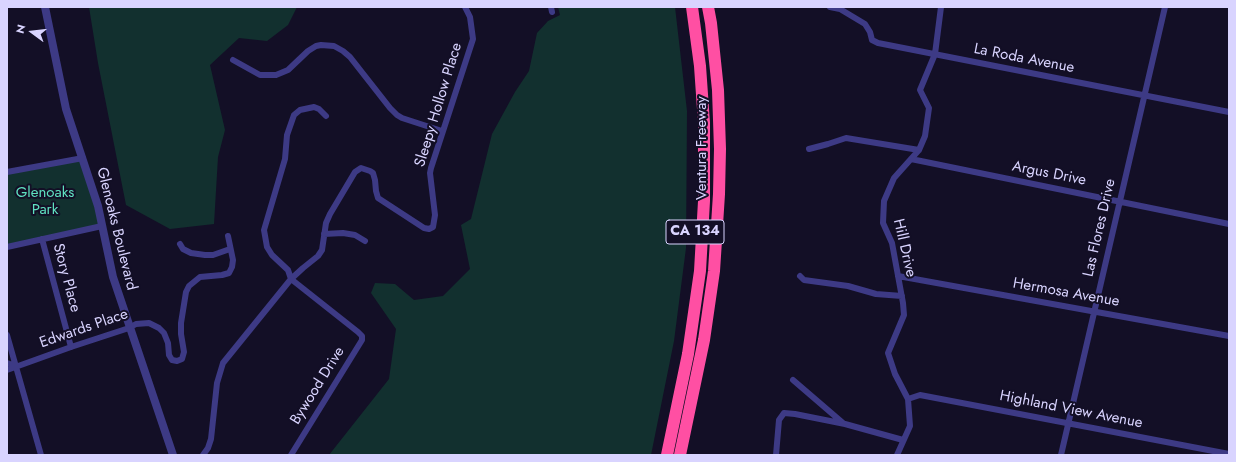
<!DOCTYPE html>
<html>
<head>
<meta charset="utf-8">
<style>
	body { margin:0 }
	#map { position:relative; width:1236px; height:462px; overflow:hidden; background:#130f26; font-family:Jost,sans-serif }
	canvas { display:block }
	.frame { position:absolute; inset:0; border:8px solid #d9d4ff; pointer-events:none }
	.north { position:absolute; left:12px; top:12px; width:40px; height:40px; -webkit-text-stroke:3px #130f26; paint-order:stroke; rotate:285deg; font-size:11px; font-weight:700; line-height:16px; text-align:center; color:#d9d4ff }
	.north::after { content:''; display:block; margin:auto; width:14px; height:18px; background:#d9d4ff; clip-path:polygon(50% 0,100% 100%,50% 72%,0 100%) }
</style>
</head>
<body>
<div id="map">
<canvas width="1236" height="462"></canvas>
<div class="frame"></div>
<div class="north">N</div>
</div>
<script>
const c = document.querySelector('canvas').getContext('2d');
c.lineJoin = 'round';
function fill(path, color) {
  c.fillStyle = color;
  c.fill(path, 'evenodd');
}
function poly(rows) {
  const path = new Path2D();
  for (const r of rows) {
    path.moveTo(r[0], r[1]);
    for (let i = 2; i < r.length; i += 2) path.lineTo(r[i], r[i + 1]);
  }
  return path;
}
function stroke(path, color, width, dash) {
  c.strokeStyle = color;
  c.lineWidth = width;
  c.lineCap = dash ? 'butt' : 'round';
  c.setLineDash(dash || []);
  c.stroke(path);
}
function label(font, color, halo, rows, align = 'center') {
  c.font = font + ' Jost,sans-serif';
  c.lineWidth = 4;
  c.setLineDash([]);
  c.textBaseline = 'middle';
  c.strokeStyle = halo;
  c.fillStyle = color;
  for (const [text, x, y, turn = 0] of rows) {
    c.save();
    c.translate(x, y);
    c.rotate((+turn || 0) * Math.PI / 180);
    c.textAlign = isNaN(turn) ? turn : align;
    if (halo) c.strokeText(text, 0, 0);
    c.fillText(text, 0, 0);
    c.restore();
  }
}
const green = poly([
	[89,7,297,7,288,25,267,41,239,38,210,65,225,130,218,157,214,224,170,229,126,205,98,63],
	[558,7,675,7,687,111,686,248,674,341,651,455,329,455,389,379,396,329,371,293,375,283,395,284,414,300,443,296,470,269,461,225,471,219,492,134,515,92,529,71,537,33,548,21,560,15],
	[83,158,102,226,7,247,7,172]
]);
const minor = poly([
	[551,7,552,12],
	[830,7,840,9,865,24,870,32,872,40,878,43,1229,112],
	[233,60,260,75,276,75,288,70,308,51,316,46,321,45,334,46,343,51,350,57,390,108,397,115,402,118,442,131],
	[809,149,828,144,846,138,919,150],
	[911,159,1229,224],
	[7,172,83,158],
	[324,234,343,233,355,235,365,241],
	[42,239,71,347],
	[180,244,183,249,191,253,205,255,213,255,230,249],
	[7,247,102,226],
	[800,276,804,280,848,286,876,294,902,296],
	[898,276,1229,336],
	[7,335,41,455],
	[7,363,15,366],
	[7,370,71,347,129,328,136,324,149,323,159,328,164,333,168,343,169,355,172,360,177,361,182,359,184,352,181,334,181,323,186,292,189,286,200,277,222,275,229,273,232,267,233,260,228,236],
	[793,380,843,423],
	[908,399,920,395,1229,454],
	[203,455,208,448,211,439,217,383,223,363,291,279,303,268,318,256,322,250,326,223,330,214,355,172,361,168,370,171,373,173,375,180,376,191,378,198,424,228,429,229,433,227,435,215,430,173,431,168,473,39,470,17,465,7],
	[291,455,362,340,362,336,358,332,291,279,288,270,272,255,267,247,264,230,285,159,287,135,294,115,300,110,314,107,319,109,326,116],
	[776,455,779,420,784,413,795,414,845,424,903,440],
	[897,455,910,426,908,399,895,374,888,353,904,315,903,303,892,243,883,223,884,201,894,178,919,150,925,136,929,108,920,90,935,54,941,7],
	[1061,455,1165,7]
]);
const tertiary = poly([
	[45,7,66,109,98,206,113,277,173,455]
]);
const motorway = poly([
	[667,455,688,354,700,271,704,201,704,123,700,66,692,7],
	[680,455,704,340,714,271,719,194,720,149,718,90,711,23,708,7]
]);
const shields = [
	[695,232,58]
];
const shieldNames = [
	["CA 134",695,232]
];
const streetNames = [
	["La Roda Avenue",1024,59,11],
	["Sleepy Hollow Place",439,105,-73],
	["Ventura Freeway",702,148,-90],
	["Argus Drive",1049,174,11],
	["Las Flores Drive",1100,228,-77],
	["Glenoaks Boulevard",116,229,76],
	["Hill Drive",904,248,77],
	["Story Place",66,278,75],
	["Hermosa Avenue",1066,293,10],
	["Edwards Place",84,329,-19],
	["Bywood Drive",318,386,-58],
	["Highland View Avenue",1071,410,11]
];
const parkNames = [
	["Glenoaks",45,193],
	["Park",45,210]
];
fill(green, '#12302f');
stroke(minor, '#3d3a85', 6);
stroke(tertiary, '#3d3a85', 8);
stroke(motorway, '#ff4fa3', 12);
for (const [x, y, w] of shields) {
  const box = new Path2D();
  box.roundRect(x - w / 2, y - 12, w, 24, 3);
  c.fillStyle = '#130f26';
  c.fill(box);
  stroke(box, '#d9d4ff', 1);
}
label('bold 14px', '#d9d4ff', null, shieldNames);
label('15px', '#d9d4ff', '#130f26', streetNames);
label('15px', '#5fe0c0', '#130f26', parkNames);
</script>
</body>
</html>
